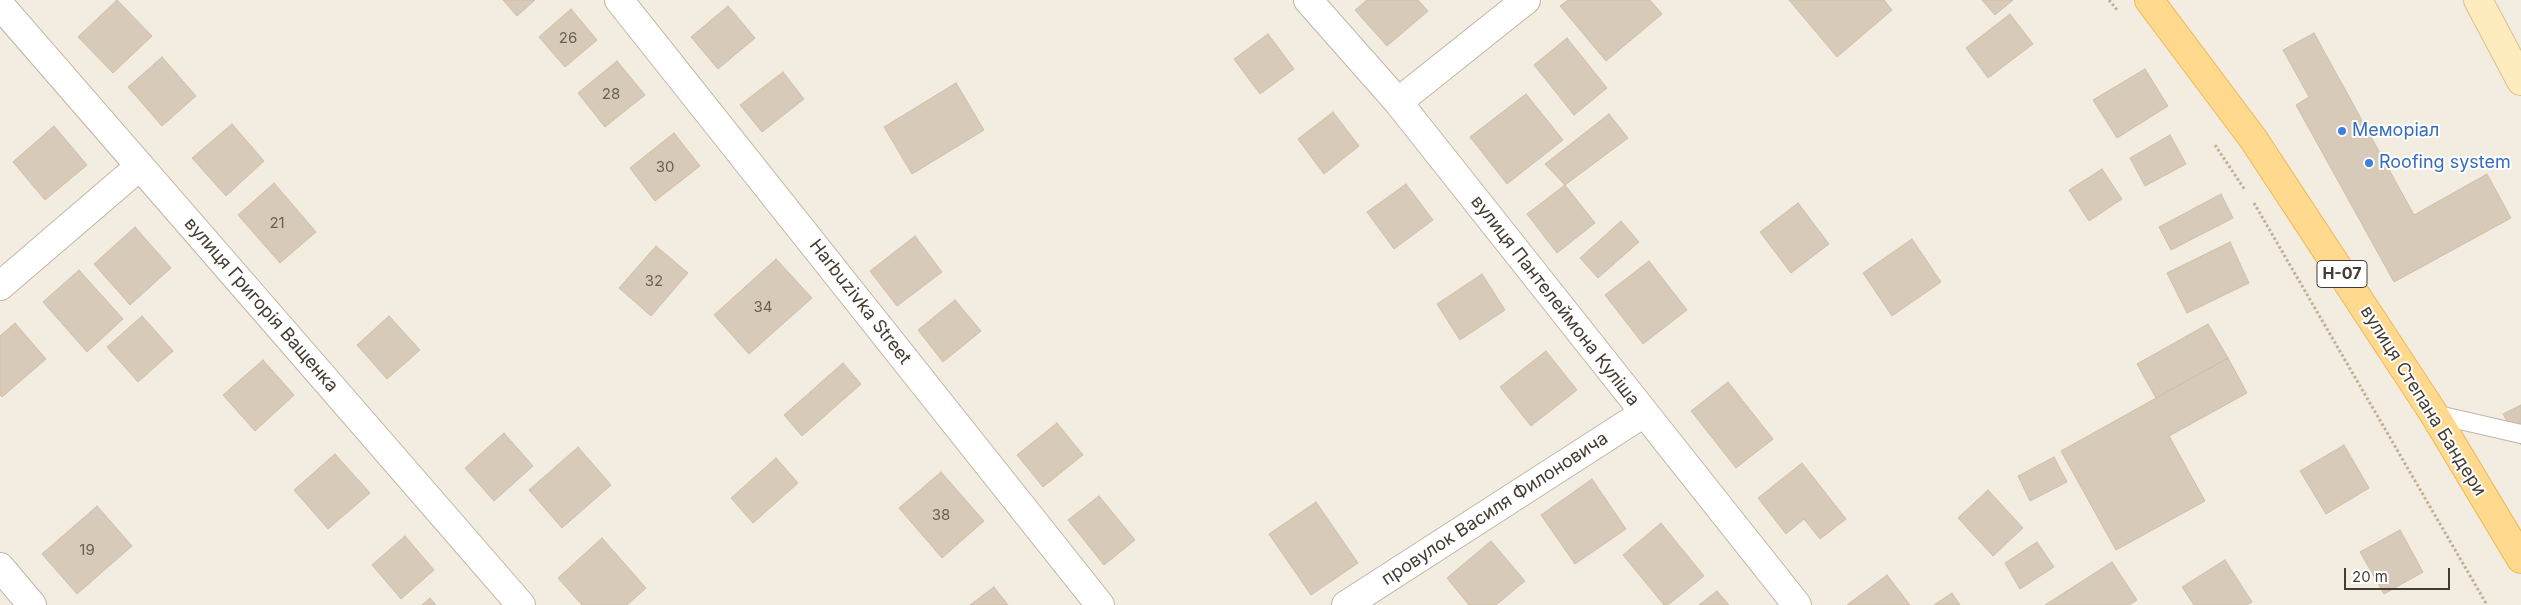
<!DOCTYPE html>
<html>
<head>
<meta charset="utf-8">
<style>
	body { margin:0 }
	#map { position:relative; width:2521px; height:605px; overflow:hidden; background:#f2ece1; font-family:Inter,sans-serif }
	canvas { display:block }
	.scale { position:absolute; left:2344px; top:568px; width:106px; height:22px; box-sizing:border-box; border:2px solid #443c31; border-top:0; padding-left:6px; font-size:15px; line-height:18px; white-space:nowrap; color:#443c31; -webkit-text-stroke:4px #fff; paint-order:stroke }
</style>
</head>
<body>
<div id="map">
<canvas width="2521" height="605"></canvas>
<div class="scale">20 m</div>
</div>
<script>
const c = document.querySelector('canvas').getContext('2d');
c.lineJoin = 'round';
function fill(path, color) {
  c.fillStyle = color;
  c.fill(path, 'evenodd');
}
function poly(rows) {
  const path = new Path2D();
  for (const r of rows) {
    path.moveTo(r[0], r[1]);
    for (let i = 2; i < r.length; i += 2) path.lineTo(r[i], r[i + 1]);
  }
  return path;
}
function stroke(path, color, width, dash) {
  c.strokeStyle = color;
  c.lineWidth = width;
  c.lineCap = dash ? 'butt' : 'round';
  c.setLineDash(dash || []);
  c.stroke(path);
}
function label(font, color, halo, rows, align = 'center') {
  c.font = font + ' Inter,sans-serif';
  c.lineWidth = 4;
  c.setLineDash([]);
  c.textBaseline = 'middle';
  c.strokeStyle = halo;
  c.fillStyle = color;
  for (const [text, x, y, turn = 0] of rows) {
    c.save();
    c.translate(x, y);
    c.rotate((+turn || 0) * Math.PI / 180);
    c.textAlign = isNaN(turn) ? turn : align;
    if (halo) c.strokeText(text, 0, 0);
    c.fillText(text, 0, 0);
    c.restore();
  }
}
const building = poly([
	[117,0,152,36,113,73,78,37,117,0],
	[503,0,535,0,517,16,503,0],
	[1367,0,1418,0,1428,11,1387,46,1355,10,1367,0],
	[1568,0,1650,0,1662,14,1606,61,1560,6,1568,0],
	[1789,0,1884,0,1892,10,1837,57,1789,0],
	[1982,0,2013,0,1995,15,1982,0],
	[728,6,755,38,718,69,691,37,728,6],
	[571,9,597,40,565,67,539,37,571,9],
	[2010,14,2033,44,1988,78,1966,48,2010,14],
	[2314,33,2414,215,2487,174,2511,218,2394,282,2296,105,2309,97,2283,50,2314,33],
	[1268,34,1294,69,1260,94,1234,59,1268,34],
	[1567,38,1607,88,1574,115,1534,65,1567,38],
	[162,57,196,96,162,126,128,87,162,57],
	[617,61,645,95,605,127,578,93,617,61],
	[2145,69,2168,106,2117,138,2093,100,2145,69],
	[783,72,804,99,762,132,740,105,783,72],
	[956,83,984,130,912,174,884,127,956,83],
	[1526,94,1563,140,1507,184,1470,137,1526,94],
	[1333,112,1359,146,1324,174,1298,139,1333,112],
	[1609,114,1628,138,1565,185,1545,164,1609,114],
	[232,124,264,161,226,196,192,158,232,124],
	[54,126,87,165,45,200,13,162,54,126],
	[674,133,700,166,655,201,630,168,674,133],
	[2170,135,2186,164,2145,186,2130,158,2170,135],
	[2102,169,2122,199,2089,221,2069,190,2102,169],
	[274,183,316,232,280,263,238,215,274,183],
	[1406,184,1433,220,1394,249,1367,212,1406,184],
	[1565,185,1595,223,1557,253,1527,214,1565,185],
	[2221,194,2233,218,2171,250,2159,227,2221,194],
	[1798,203,1829,244,1791,273,1760,232,1798,203],
	[1621,221,1639,242,1598,278,1580,258,1621,221],
	[135,227,171,268,130,305,94,264,135,227],
	[915,236,942,272,897,306,870,271,915,236],
	[1912,239,1941,282,1892,316,1863,273,1912,239],
	[2230,242,2249,283,2187,313,2167,273,2230,242],
	[656,246,688,273,651,316,619,288,656,246],
	[776,259,812,298,749,354,714,315,776,259],
	[1649,261,1687,310,1643,344,1605,295,1649,261],
	[79,270,123,319,87,352,43,302,79,270],
	[1482,274,1505,310,1460,340,1437,304,1482,274],
	[955,300,981,331,943,362,918,330,955,300],
	[142,316,173,351,138,382,107,347,142,316],
	[389,316,420,350,387,379,357,345,389,316],
	[15,323,46,359,2,397,0,395,0,336,15,323],
	[2208,324,2228,358,2156,398,2137,364,2208,324],
	[1546,351,1577,390,1531,426,1500,387,1546,351],
	[2228,358,2247,393,2169,436,2205,501,2116,550,2061,451,2228,358],
	[263,360,294,395,255,431,223,395,263,360],
	[843,363,861,384,802,436,784,415,843,363],
	[1728,382,1773,439,1736,468,1691,411,1728,382],
	[2521,405,2521,445,2503,414,2521,405],
	[1057,423,1083,455,1043,487,1017,455,1057,423],
	[504,433,533,466,494,501,465,468,504,433],
	[2344,445,2369,488,2326,514,2300,471,2344,445],
	[578,447,611,485,562,528,529,490,578,447],
	[335,454,370,493,328,529,294,490,335,454],
	[2054,457,2067,482,2030,501,2018,476,2054,457],
	[776,458,798,483,753,523,731,498,776,458],
	[1802,463,1846,519,1820,539,1804,519,1786,534,1758,498,1802,463],
	[941,472,984,521,942,558,899,508,941,472],
	[1592,479,1626,529,1575,564,1541,515,1592,479],
	[1988,490,2023,528,1993,556,1958,518,1988,490],
	[1099,496,1135,540,1104,565,1068,520,1099,496],
	[1316,502,1358,563,1311,595,1269,534,1316,502],
	[97,506,132,546,77,594,42,554,97,506],
	[1661,523,1704,576,1668,605,1664,605,1623,555,1661,523],
	[2400,530,2423,572,2384,594,2360,552,2400,530],
	[405,536,434,570,401,599,372,565,405,536],
	[602,538,646,588,627,605,582,605,558,578,602,538],
	[1491,541,1525,581,1496,605,1469,605,1447,578,1491,541],
	[2037,542,2054,567,2020,589,2005,563,2037,542],
	[2225,560,2252,602,2247,605,2194,605,2182,587,2225,560],
	[2112,562,2137,600,2129,605,2045,605,2112,562],
	[1887,575,1910,605,1847,605,1887,575],
	[994,587,1008,605,970,605,994,587],
	[1717,591,1729,605,1699,605,1717,591],
	[1952,593,1960,605,1934,605,1952,593],
	[430,598,436,605,422,605,430,598]
]);
const path = poly([
	[2109,0,2118,11],
	[2215,145,2245,190],
	[2254,203,2487,605]
]);
const service = poly([
	[2434,414,2521,434]
]);
const minor = poly([
	[619,0,1100,605],
	[1308,0,1398,102,1797,605],
	[0,5,521,605],
	[1398,102,1526,0],
	[0,286,140,166],
	[0,567,32,605],
	[1346,605,1644,413]
]);
const secondary = poly([
	[2478,0,2521,81]
]);
const primary = poly([
	[2149,0,2254,140,2434,414,2521,559]
]);
const markers = [
	[2342,131,5,"#3f7fe0"],
	[2369,163,5,"#3f7fe0"]
];
const numberNames = [
	["26",568,38],
	["28",611,94],
	["30",665,167],
	["21",277,223],
	["32",654,281],
	["34",763,307],
	["38",941,515],
	["19",87,550]
];
const shields = [
	[2342,274,50]
];
const shieldNames = [
	["Н-07",2342,274]
];
const shopNames = [
	["Меморіал",2352,131],
	["Roofing system",2379,163]
];
const streetNames = [
	["вулиця Пантелеймона Куліша",1555,301,52],
	["Harbuzivka Street",860,302,52],
	["вулиця Григорія Ващенка",261,305,49],
	["вулиця Степана Бандери",2423,401,58],
	["провулок Василя Филоновича",1495,509,-33]
];
fill(building, '#d8cab8');
stroke(building, '#d0bea8', 1);
stroke(service, '#c1b6a6', 20);
stroke(minor, '#c1b6a6', 30);
stroke(secondary, '#dac28d', 30);
stroke(primary, '#eeb853', 30);
stroke(path, '#c2af93', 3, [2.5, 2.5]);
stroke(service, '#fff', 18);
stroke(minor, '#fff', 28);
stroke(secondary, '#ffecbe', 28);
stroke(primary, '#ffd98d', 28);
for (const [x, y, r, color] of markers) {
  const dot = new Path2D();
  dot.arc(x, y, r, 0, 2 * Math.PI);
  c.fillStyle = color;
  c.fill(dot);
  stroke(dot, '#fff', 2);
}
label('15px', '#696053', null, numberNames);
for (const [x, y, w] of shields) {
  const box = new Path2D();
  box.roundRect(x - w / 2, y - 13.5, w, 27, 4);
  c.fillStyle = '#fff';
  c.fill(box);
  stroke(box, '#443c31', 1);
}
label('bold 16px', '#443c31', null, shieldNames);
label('18px', '#366cbe', '#fff', shopNames, 'left');
label('18px', '#443c31', '#fff', streetNames);
</script>
</body>
</html>
